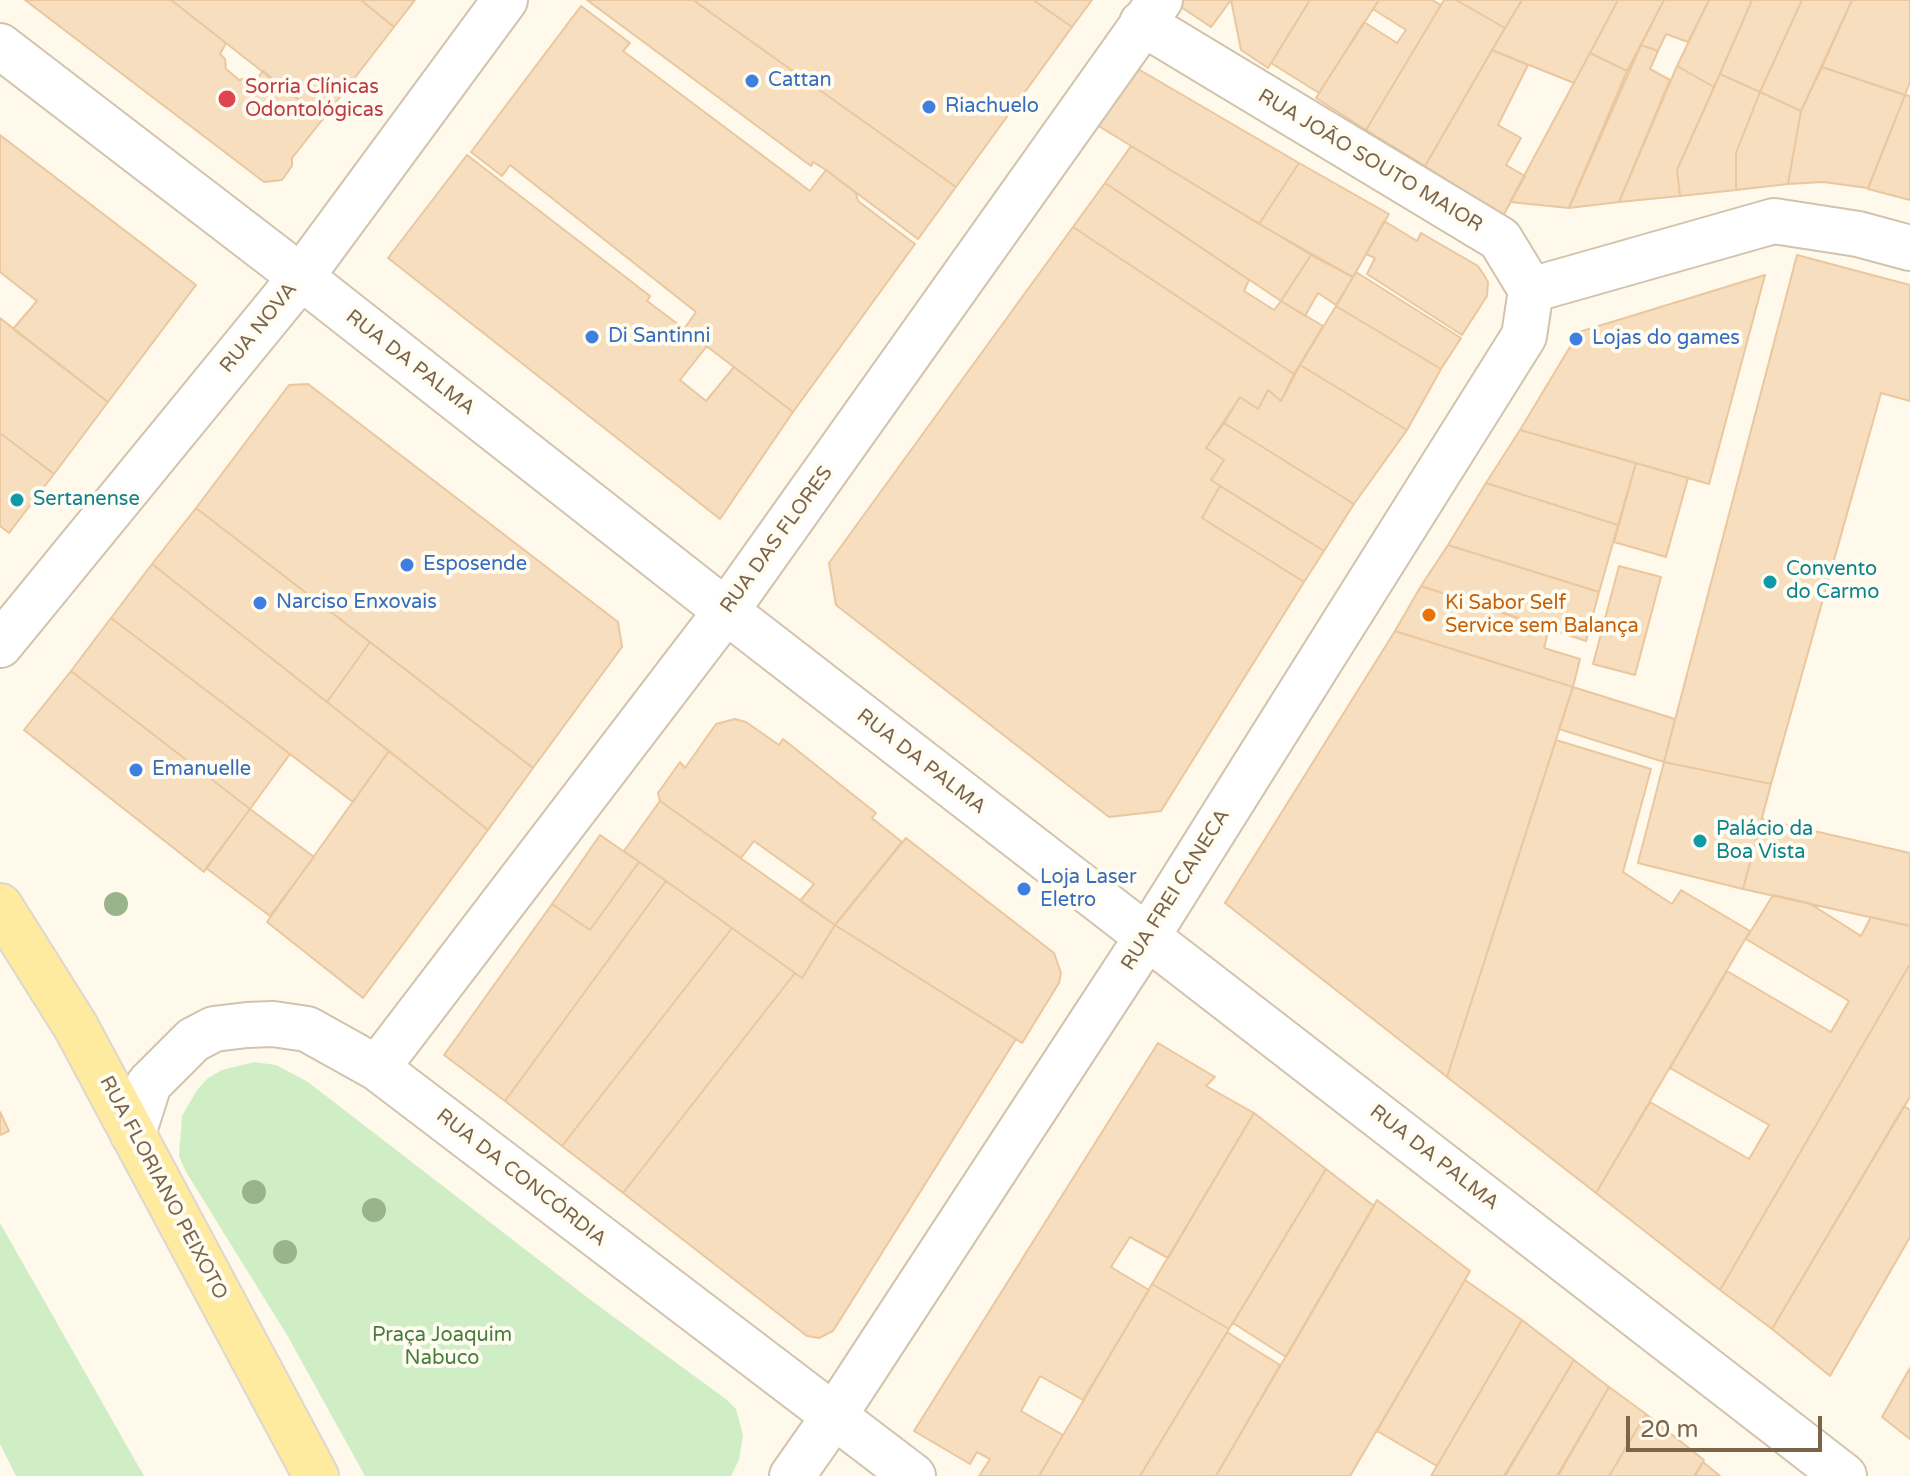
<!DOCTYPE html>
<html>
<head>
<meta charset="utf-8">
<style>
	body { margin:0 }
	#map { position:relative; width:1910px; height:1476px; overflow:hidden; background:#fef9ea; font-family:"Varela Round",sans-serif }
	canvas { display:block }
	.scale { position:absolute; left:1626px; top:1416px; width:196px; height:36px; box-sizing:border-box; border:4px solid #7c644a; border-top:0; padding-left:10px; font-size:24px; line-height:28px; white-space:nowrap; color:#7c644a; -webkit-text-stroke:6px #fffcf2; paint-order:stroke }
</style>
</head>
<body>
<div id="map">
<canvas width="1910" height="1476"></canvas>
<div class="scale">20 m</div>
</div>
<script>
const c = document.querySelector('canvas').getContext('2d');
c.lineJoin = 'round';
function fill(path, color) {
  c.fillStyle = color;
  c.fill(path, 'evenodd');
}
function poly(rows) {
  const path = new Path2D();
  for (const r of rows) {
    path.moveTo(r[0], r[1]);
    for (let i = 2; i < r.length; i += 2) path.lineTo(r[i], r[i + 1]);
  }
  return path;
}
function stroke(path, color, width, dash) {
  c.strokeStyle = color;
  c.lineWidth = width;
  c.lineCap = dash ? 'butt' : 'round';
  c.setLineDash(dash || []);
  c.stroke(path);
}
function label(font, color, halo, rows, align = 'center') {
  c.font = font + ' "Varela Round",sans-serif';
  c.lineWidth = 8;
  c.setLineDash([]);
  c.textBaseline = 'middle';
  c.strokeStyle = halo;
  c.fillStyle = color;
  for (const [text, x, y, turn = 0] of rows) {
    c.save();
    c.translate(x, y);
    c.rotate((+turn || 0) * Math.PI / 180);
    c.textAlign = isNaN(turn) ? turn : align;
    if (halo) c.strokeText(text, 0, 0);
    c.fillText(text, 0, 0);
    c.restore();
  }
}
const green = poly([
	[254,1062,276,1065,308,1082,592,1301,727,1400,736,1409,743,1435,739,1460,731,1476,365,1476,287,1335,186,1172,179,1156,182,1116,197,1090,208,1078,222,1070],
	[0,1223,144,1476,16,1476,0,1444]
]);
const building = poly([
	[25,0,171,0,226,43,220,54,225,59,226,69,239,80,250,77,256,80,263,71,323,119,292,158,292,166,282,180,264,182,25,0],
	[171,0,361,0,394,27,323,119,171,0],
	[361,0,415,0,394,27,361,0],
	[587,0,693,0,956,187,918,239,826,170,813,162,811,166,587,0],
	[693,0,1033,0,1072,27,956,187,693,0],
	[1033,0,1092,0,1072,27,1033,0],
	[1177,0,1231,0,1211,27,1175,3,1177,0],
	[1231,0,1310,0,1268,68,1241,50,1231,0],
	[1310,0,1379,0,1319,93,1271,63,1310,0],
	[1379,0,1432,0,1441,5,1366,130,1316,98,1364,22,1397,43,1406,30,1373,9,1379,0],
	[1444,0,1456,0,1505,28,1425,166,1366,130,1444,0],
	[1456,0,1522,0,1505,28,1456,0],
	[1522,0,1618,0,1574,83,1492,50,1522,0],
	[1618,0,1664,0,1627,71,1590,53,1618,0],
	[1664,0,1709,0,1688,42,1666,34,1658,51,1641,45,1664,0],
	[1709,0,1752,0,1714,87,1677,66,1709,0],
	[1752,0,1802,0,1760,92,1720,74,1752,0],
	[1802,0,1852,0,1801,111,1760,92,1802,0],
	[1852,0,1910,0,1910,82,1905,95,1822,67,1852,0],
	[581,6,630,43,623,51,810,191,826,170,856,193,858,201,915,244,793,412,684,329,696,312,510,165,502,176,471,152,581,6],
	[1641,45,1658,51,1650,69,1670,80,1619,202,1569,208,1641,45],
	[1492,50,1528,65,1498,125,1521,138,1506,165,1525,176,1503,216,1425,166,1492,50],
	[1590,53,1627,71,1569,208,1510,202,1590,53],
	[1133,66,1299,163,1259,224,1092,122,1133,66],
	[1677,66,1714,87,1677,170,1680,196,1619,202,1677,66],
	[1822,67,1905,95,1868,188,1823,182,1788,184,1801,111,1822,67],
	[1720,74,1760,92,1736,153,1736,190,1680,196,1677,170,1720,74],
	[1760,92,1801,111,1788,184,1736,190,1736,153,1760,92],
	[1905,95,1910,96,1910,200,1868,189,1905,95],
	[0,135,196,285,108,402,13,329,37,301,0,272,0,135],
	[1131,146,1311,255,1281,301,1105,183,1131,146],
	[467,155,650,296,647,301,707,346,680,380,706,401,734,367,793,412,720,519,388,258,467,155],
	[1299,163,1389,214,1353,277,1259,224,1299,163],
	[1105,183,1249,280,1244,291,1274,310,1281,301,1323,326,1294,374,1073,227,1105,183],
	[1384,221,1417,241,1421,233,1478,266,1484,275,1488,282,1487,296,1462,335,1367,274,1375,258,1366,254,1384,221],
	[1073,227,1294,374,1281,401,1268,390,1258,409,1240,397,1206,448,1224,460,1211,480,1220,486,1202,518,1304,582,1161,811,1109,817,836,605,829,563,1073,227],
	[1311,255,1353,277,1336,305,1318,293,1305,316,1281,301,1311,255],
	[1797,255,1910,285,1910,401,1881,393,1771,784,1664,762,1797,255],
	[1356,272,1461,338,1441,369,1336,306,1356,272],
	[1765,275,1709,484,1520,430,1579,332,1765,275],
	[1336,306,1441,369,1407,430,1300,365,1336,306],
	[0,318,108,402,54,474,0,433,0,318],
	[1300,365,1407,430,1354,504,1224,423,1240,397,1258,409,1268,390,1281,401,1300,365],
	[308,384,618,622,622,647,533,768,196,508,289,385,308,384],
	[1224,423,1354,504,1324,551,1211,480,1224,460,1206,448,1224,423],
	[1520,430,1636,463,1618,525,1486,483,1520,430],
	[0,433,54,474,9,533,0,526,0,433],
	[1636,463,1688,478,1666,557,1614,542,1636,463],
	[1486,483,1618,525,1599,592,1448,545,1486,483],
	[1220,486,1324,551,1304,582,1202,518,1220,486],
	[196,508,370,642,327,702,152,564,196,508],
	[1448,545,1599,592,1586,641,1421,586,1448,545],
	[152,564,389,751,353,802,111,618,152,564],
	[1619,566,1661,577,1635,675,1593,664,1619,566],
	[1421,586,1549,628,1544,648,1580,659,1573,687,1395,631,1421,586],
	[111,618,290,754,250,809,71,671,111,618],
	[1395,631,1573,687,1447,1077,1225,903,1395,631],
	[370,642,533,768,488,830,327,702,370,642],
	[71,671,250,809,204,872,24,730,71,671],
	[1573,687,1675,719,1664,762,1559,729,1573,687],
	[735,719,746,722,779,745,783,739,876,813,872,818,902,842,835,925,800,901,814,884,754,841,741,858,660,801,658,793,680,762,685,768,716,724,735,719],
	[1556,740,1651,769,1623,872,1672,904,1681,890,1750,931,1596,1193,1447,1077,1556,740],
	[389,751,488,830,363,998,267,922,389,751],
	[1664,762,1771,784,1743,889,1638,863,1664,762],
	[660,801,835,925,802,978,624,851,660,801],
	[250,809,314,857,270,916,206,868,250,809],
	[1762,819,1910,853,1910,926,1743,889,1762,819],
	[600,835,639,862,590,930,552,904,600,835],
	[906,838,1054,953,1061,973,1059,983,1022,1043,835,925,906,838],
	[639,862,666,881,505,1101,444,1055,552,904,590,930,639,862],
	[666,881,732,928,562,1146,505,1101,666,881],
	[1773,895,1809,903,1861,936,1871,917,1910,926,1910,964,1720,1290,1596,1193,1650,1102,1749,1159,1769,1125,1670,1068,1727,971,1831,1032,1849,1001,1746,939,1773,895],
	[835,925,1016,1039,833,1331,819,1338,807,1336,623,1193,795,973,802,978,835,925],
	[732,928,795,973,623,1193,562,1146,732,928],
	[1910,964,1910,1097,1772,1329,1720,1290,1910,964],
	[1158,1043,1215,1077,1206,1086,1254,1113,1168,1258,1130,1237,1111,1267,1149,1290,1083,1400,1040,1376,1021,1411,1063,1435,1039,1476,979,1476,990,1459,977,1452,970,1464,914,1431,1158,1043],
	[1904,1106,1910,1110,1910,1237,1830,1376,1772,1329,1904,1106],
	[0,1112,9,1131,0,1135,0,1112],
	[1254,1113,1326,1169,1229,1329,1152,1284,1254,1113],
	[1326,1169,1374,1206,1286,1357,1233,1323,1326,1169],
	[1377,1200,1470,1271,1465,1280,1350,1476,1216,1476,1377,1200],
	[1465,1280,1522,1320,1437,1466,1377,1431,1465,1280],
	[1152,1284,1229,1329,1140,1476,1039,1476,1152,1284],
	[1522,1320,1574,1360,1504,1476,1431,1476,1522,1320],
	[1227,1332,1280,1365,1216,1476,1140,1476,1227,1332],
	[1574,1360,1609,1387,1558,1476,1505,1476,1574,1360],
	[1910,1368,1910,1439,1882,1417,1910,1368],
	[1609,1387,1646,1414,1609,1476,1557,1476,1609,1387],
	[1646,1414,1704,1460,1694,1476,1609,1476,1646,1414],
	[1703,1462,1720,1476,1695,1476,1703,1462]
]);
const minor = poly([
	[1142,23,1500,239,1531,290,1774,221,1858,234,1910,248],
	[0,46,301,277,726,611,1844,1476],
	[0,645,301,277,505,0],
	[377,1068,726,611,1160,0],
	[133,1134,149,1084,193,1040,214,1029,247,1025,273,1024,307,1029,377,1068,913,1476],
	[792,1476,834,1416,1147,937,1524,336,1531,290]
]);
const major = poly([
	[0,906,76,1027,316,1476]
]);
const trees = [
	[116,904],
	[254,1192],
	[374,1210],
	[285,1252]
];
const markers = [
	[752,81,8,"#3f7fe0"],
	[227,99,10,"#e0444e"],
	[929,107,8,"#3f7fe0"],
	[592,337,8,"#3f7fe0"],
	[1576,339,8,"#3f7fe0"],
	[17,500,8,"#0f9aa8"],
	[407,565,8,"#3f7fe0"],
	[1770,582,8,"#0f9aa8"],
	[260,603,8,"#3f7fe0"],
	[1429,615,8,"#e8710a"],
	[136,770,8,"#3f7fe0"],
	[1700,841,8,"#0f9aa8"],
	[1024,889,8,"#3f7fe0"]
];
const shopNames = [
	["Cattan",768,81],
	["Riachuelo",945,107],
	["Di Santinni",608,337],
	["Lojas do games",1592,339],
	["Esposende",423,565],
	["Narciso Enxovais",276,603],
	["Emanuelle",152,770],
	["Loja Laser",1040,878],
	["Eletro",1040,901]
];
const healthNames = [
	["Sorria Clínicas",245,88],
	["Odontológicas",245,111]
];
const streetNames = [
	["RUA JOÃO SOUTO MAIOR",1370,161,31],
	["RUA NOVA",259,328,-51],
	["RUA DA PALMA",410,363,38],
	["RUA DAS FLORES",777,540,-54],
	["RUA DA PALMA",921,762,38],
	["RUA FREI CANECA",1176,890,-58],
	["RUA DA PALMA",1434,1158,38],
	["RUA DA CONCÓRDIA",521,1178,38],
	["RUA FLORIANO PEIXOTO",163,1188,62]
];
const cultureNames = [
	["Sertanense",33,500],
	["Convento",1786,570],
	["do Carmo",1786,593],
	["Palácio da",1716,830],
	["Boa Vista",1716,853]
];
const foodNames = [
	["Ki Sabor Self",1445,604],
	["Service sem Balança",1445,627]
];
const parkNames = [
	["Praça Joaquim",442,1336],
	["Nabuco",442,1359]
];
fill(green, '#d0eec6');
fill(building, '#f6debf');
stroke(building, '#eac79e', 2);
stroke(minor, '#d2c3ad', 48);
stroke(major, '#ddd7d0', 48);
stroke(minor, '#fff', 44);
stroke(major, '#ffeba0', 44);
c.fillStyle = '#99b48b';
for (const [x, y] of trees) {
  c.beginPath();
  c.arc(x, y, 12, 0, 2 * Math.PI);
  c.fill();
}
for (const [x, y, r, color] of markers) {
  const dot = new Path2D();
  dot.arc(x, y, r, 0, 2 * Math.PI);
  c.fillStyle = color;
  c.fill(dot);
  stroke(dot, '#fffcf2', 3);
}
label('20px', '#366cbe', '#fffcf2', shopNames, 'left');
label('20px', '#be3a42', '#fffcf2', healthNames, 'left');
label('20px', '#7c644a', '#fffcf2', streetNames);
label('20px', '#0d838f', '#fffcf2', cultureNames, 'left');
label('20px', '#c56008', '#fffcf2', foodNames, 'left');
label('20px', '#467c3d', '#fffcf2', parkNames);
</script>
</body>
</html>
